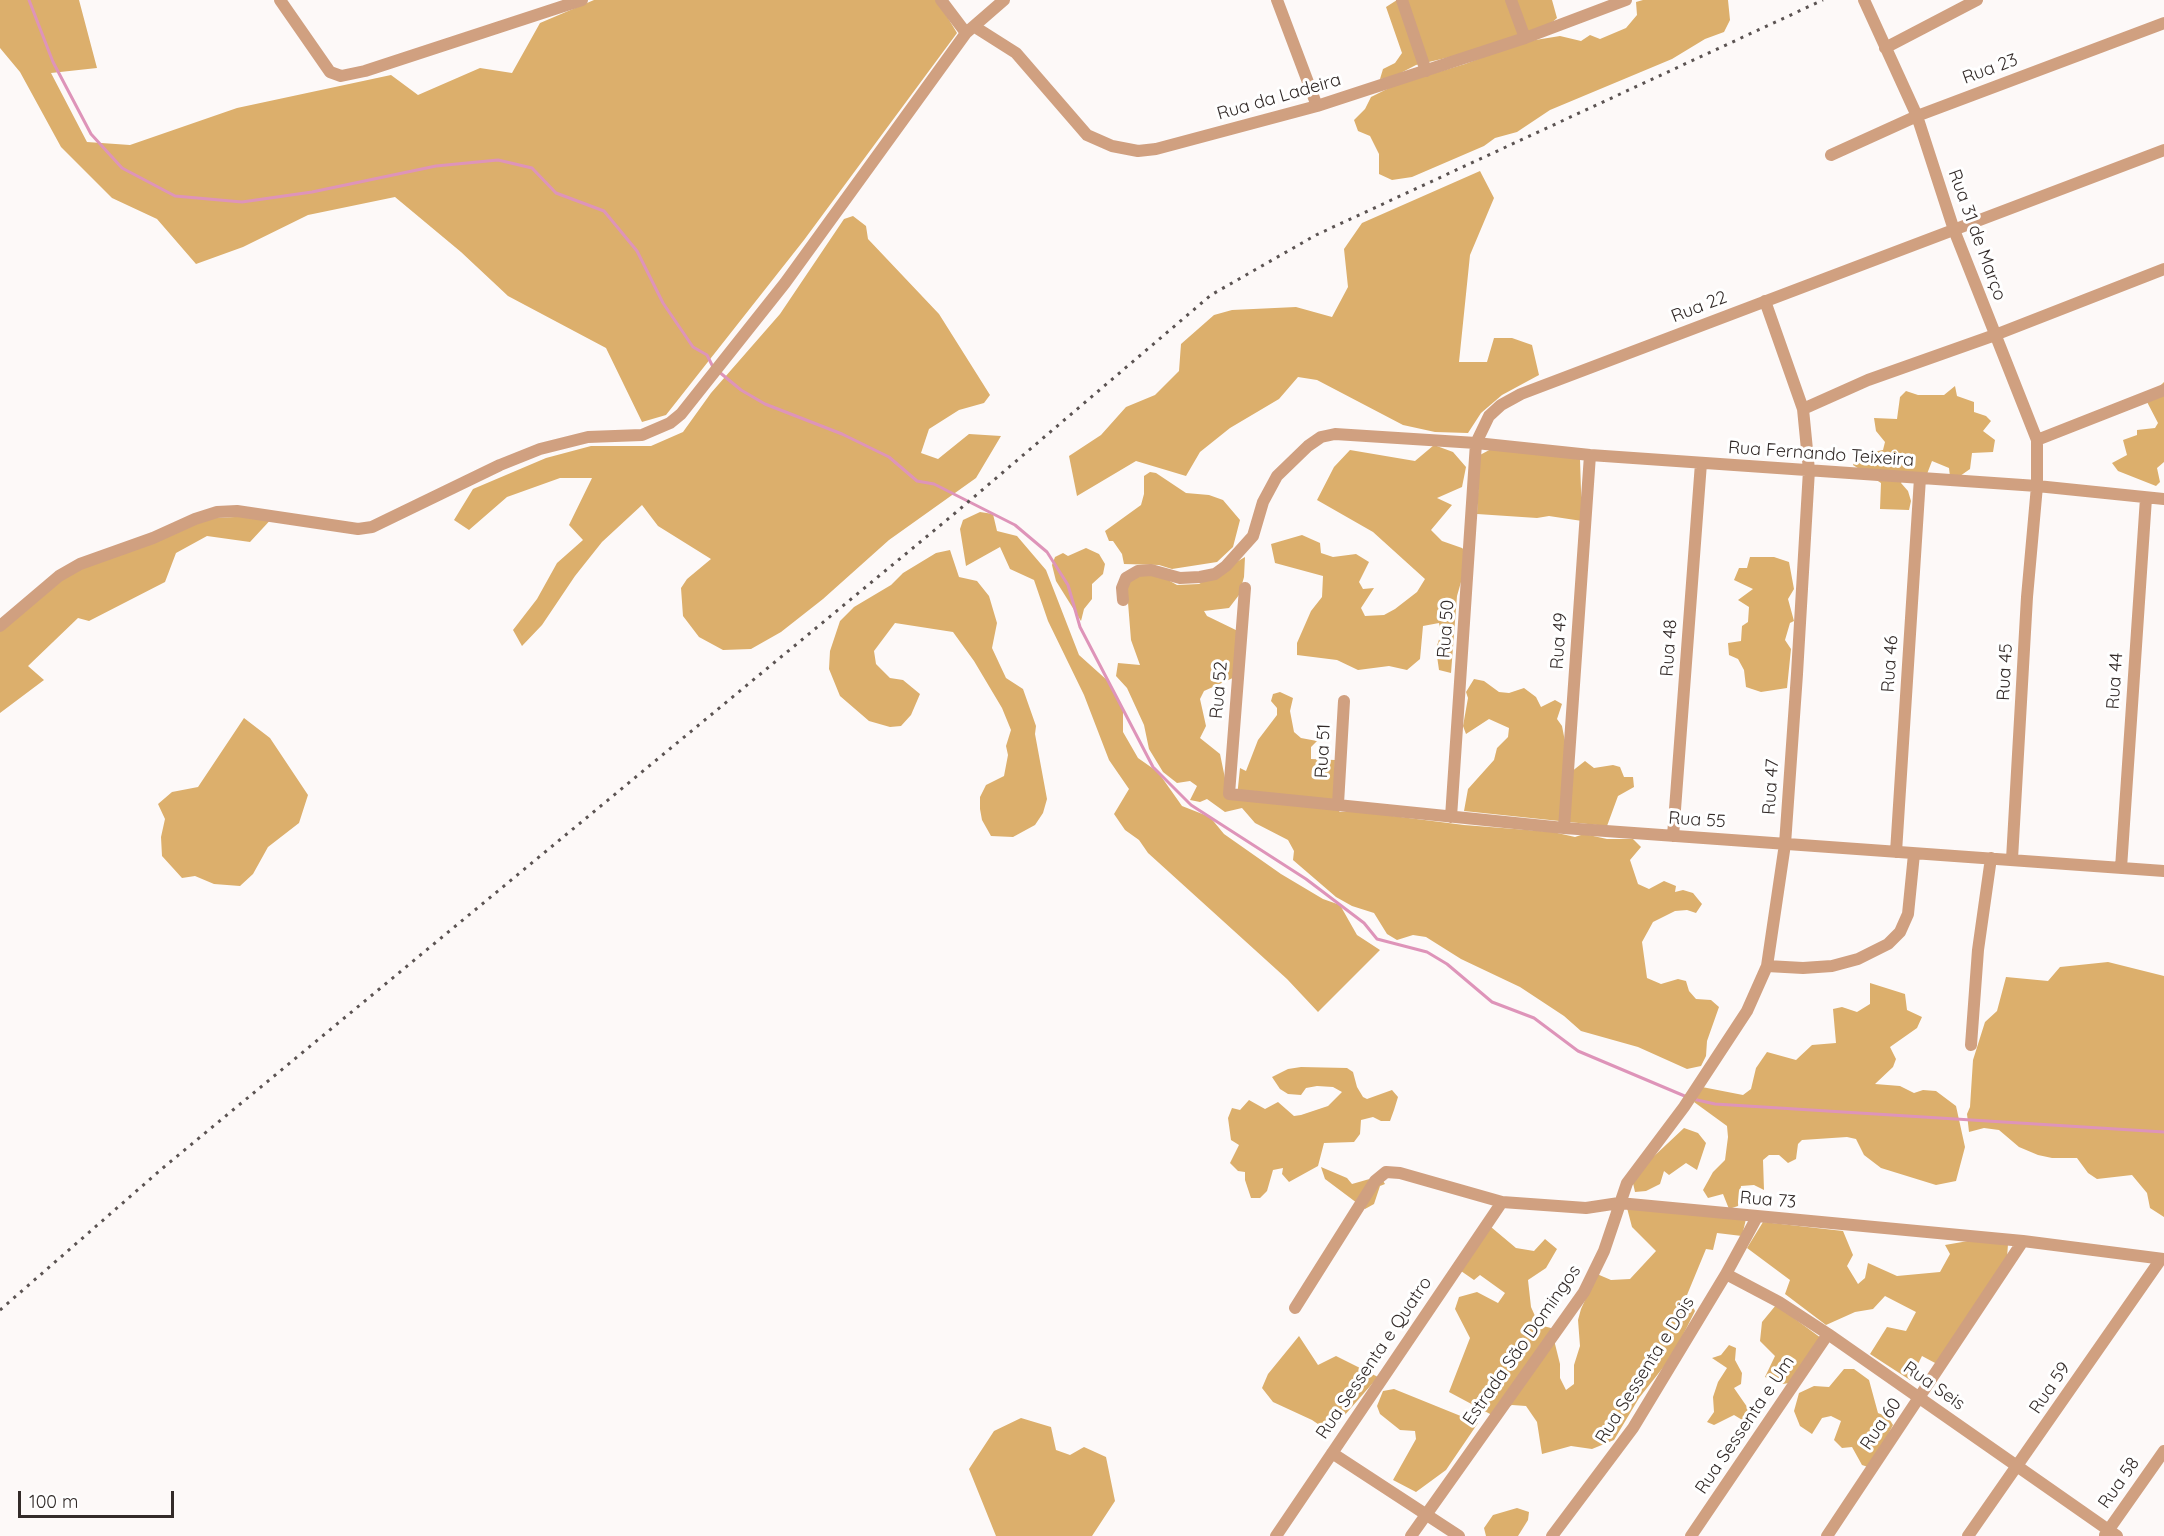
<!DOCTYPE html>
<html>
<head>
<meta charset="utf-8">
<style>
	body { margin:0 }
	#map { position:relative; width:2164px; height:1536px; overflow:hidden; background:#fdf9f8; font-family:Quicksand,sans-serif }
	canvas { display:block }
	.scale { position:absolute; left:18px; top:1491px; width:156px; height:27px; box-sizing:border-box; border:3px solid #332b29; border-top:0; padding-left:8px; font-size:18px; line-height:21px; white-space:nowrap; color:#332b29; -webkit-text-stroke:4px #fff; paint-order:stroke }
</style>
</head>
<body>
<div id="map">
<canvas width="2164" height="1536"></canvas>
<div class="scale">100 m</div>
</div>
<script>
const c = document.querySelector('canvas').getContext('2d');
c.lineJoin = 'round';
function fill(path, color) {
  c.fillStyle = color;
  c.fill(path, 'evenodd');
}
function poly(rows) {
  const path = new Path2D();
  for (const r of rows) {
    path.moveTo(r[0], r[1]);
    for (let i = 2; i < r.length; i += 2) path.lineTo(r[i], r[i + 1]);
  }
  return path;
}
function stroke(path, color, width, dash) {
  c.strokeStyle = color;
  c.lineWidth = width;
  c.lineCap = dash ? 'butt' : 'round';
  c.setLineDash(dash || []);
  c.stroke(path);
}
function label(font, color, halo, rows, align = 'center') {
  c.font = font + ' Quicksand,sans-serif';
  c.lineWidth = 6;
  c.setLineDash([]);
  c.textBaseline = 'middle';
  c.strokeStyle = halo;
  c.fillStyle = color;
  for (const [text, x, y, turn = 0] of rows) {
    c.save();
    c.translate(x, y);
    c.rotate((+turn || 0) * Math.PI / 180);
    c.textAlign = isNaN(turn) ? turn : align;
    if (halo) c.strokeText(text, 0, 0);
    c.fillText(text, 0, 0);
    c.restore();
  }
}
const forest = poly([
	[0,0,79,0,97,68,51,73,87,142,130,145,237,108,391,75,418,95,480,68,512,73,540,23,594,0,937,0,957,33,804,240,666,415,642,422,606,348,508,296,461,252,395,197,308,215,243,247,196,264,157,219,112,198,61,147,20,72,0,48],
	[1397,0,1552,0,1557,18,1548,26,1463,54,1416,65,1391,78,1380,79,1383,69,1395,63,1402,53,1386,7],
	[1643,0,1728,0,1730,20,1724,32,1705,39,1672,59,1550,110,1517,132,1495,138,1484,146,1412,177,1392,180,1379,174,1379,154,1370,136,1358,131,1354,120,1365,109,1371,97,1395,85,1465,64,1523,42,1560,36,1581,41,1590,35,1600,39,1626,28,1637,15,1636,2],
	[1480,171,1494,198,1470,255,1459,362,1487,362,1494,338,1512,338,1532,345,1539,375,1502,395,1481,413,1468,433,1435,432,1403,425,1317,380,1298,377,1279,399,1230,428,1200,452,1186,476,1136,461,1077,496,1069,456,1101,435,1126,407,1155,395,1179,371,1181,344,1214,315,1232,310,1296,307,1332,317,1348,287,1344,249,1362,223],
	[853,216,866,226,868,239,939,314,990,395,984,403,959,410,929,429,921,453,938,459,969,434,1001,436,976,478,889,540,823,599,781,632,751,649,723,650,699,637,683,616,681,588,687,579,711,559,658,526,642,505,602,542,575,576,542,625,522,646,513,630,537,599,557,563,583,540,569,525,592,478,560,478,507,497,469,530,454,520,473,489,546,458,591,446,651,446,683,432,711,393,780,314,844,219],
	[2164,382,2164,462,2157,468,2160,482,2156,486,2118,471,2112,463,2127,455,2123,440,2137,435,2137,430,2155,428,2158,423,2146,400],
	[1955,386,1957,396,1974,402,1974,412,1986,416,1991,421,1983,431,1995,440,1993,452,1972,453,1970,469,1960,476,1950,477,1949,468,1932,461,1927,474,1905,476,1901,483,1908,491,1911,501,1909,510,1880,509,1881,483,1853,465,1858,455,1883,450,1885,442,1876,431,1874,418,1897,419,1900,397,1906,391,1918,395,1944,395],
	[1434,445,1453,452,1466,467,1462,487,1437,498,1452,505,1431,530,1442,541,1462,548,1469,554,1457,596,1451,673,1439,670,1436,649,1441,633,1439,623,1423,626,1420,659,1407,670,1389,666,1358,670,1337,660,1297,655,1297,643,1311,611,1322,597,1323,576,1275,563,1271,544,1302,535,1320,543,1321,553,1333,557,1356,554,1369,562,1359,582,1363,589,1374,588,1361,608,1365,616,1384,615,1395,609,1417,592,1425,579,1373,532,1317,500,1334,467,1350,450,1415,461],
	[1493,448,1580,459,1582,521,1549,516,1537,518,1477,514,1480,455],
	[1150,472,1156,473,1186,493,1209,495,1223,500,1240,520,1233,547,1217,562,1172,569,1159,565,1124,564,1122,554,1113,541,1109,541,1105,531,1141,505,1144,494,1144,476],
	[980,512,993,514,997,531,1017,536,1046,570,1079,655,1108,681,1123,710,1123,732,1138,758,1158,772,1182,806,1210,817,1224,834,1281,874,1323,899,1340,905,1357,935,1380,950,1318,1012,1287,979,1148,853,1139,840,1125,830,1114,814,1129,789,1109,760,1084,695,1048,621,1034,580,1010,569,1000,547,966,566,960,529,963,520],
	[275,515,250,542,207,536,176,553,165,582,89,621,78,618,28,666,44,680,0,713,0,628,59,576,195,519],
	[1086,548,1099,554,1105,564,1103,574,1092,584,1092,599,1084,609,1081,621,1056,581,1052,565,1055,557,1063,553,1068,556],
	[950,550,959,577,977,581,989,596,997,623,992,648,1006,678,1023,689,1036,726,1035,734,1047,799,1043,813,1035,825,1013,837,991,836,982,820,980,809,980,797,986,785,1004,776,1008,755,1006,746,1011,730,1002,708,974,661,953,632,895,623,874,651,876,664,890,678,903,680,920,694,911,715,901,726,890,727,869,721,840,696,829,669,830,651,840,621,854,607,891,585,903,573,936,553],
	[1245,557,1244,577,1239,595,1229,608,1204,611,1207,616,1242,633,1235,677,1204,691,1200,699,1206,726,1200,738,1220,754,1226,783,1224,794,1229,800,1237,797,1240,768,1246,771,1258,740,1277,715,1277,708,1271,701,1273,694,1280,692,1293,698,1290,711,1294,732,1301,738,1317,741,1311,747,1311,759,1335,760,1334,807,1340,812,1353,811,1464,825,1553,832,1575,837,1584,834,1607,839,1633,839,1641,847,1630,860,1638,884,1649,889,1664,881,1676,886,1675,892,1683,890,1693,893,1702,904,1696,913,1687,910,1675,911,1653,922,1642,942,1647,978,1661,984,1678,979,1686,981,1689,991,1696,999,1711,1000,1719,1007,1707,1041,1706,1056,1701,1066,1687,1069,1638,1047,1581,1031,1564,1016,1520,987,1461,959,1426,937,1413,935,1397,940,1387,934,1374,913,1352,906,1336,897,1293,860,1294,851,1288,840,1255,823,1242,808,1225,812,1207,799,1200,802,1190,800,1197,786,1190,781,1177,783,1163,772,1149,749,1144,725,1127,688,1116,676,1118,663,1140,665,1131,640,1127,590,1130,580,1143,575,1161,576,1177,585,1199,584],
	[1750,557,1774,557,1789,562,1794,589,1788,599,1794,621,1790,623,1785,640,1791,649,1787,688,1761,692,1746,687,1744,670,1738,659,1729,655,1728,643,1741,641,1742,626,1748,622,1749,607,1738,600,1753,589,1734,580,1739,568,1747,568],
	[1474,679,1484,681,1499,692,1509,693,1524,688,1536,697,1541,707,1555,700,1562,704,1557,719,1562,726,1571,772,1585,761,1594,768,1613,765,1620,767,1624,777,1633,777,1634,787,1618,796,1607,826,1464,811,1468,789,1494,760,1497,748,1508,737,1509,728,1489,719,1466,734,1463,726,1468,698,1466,692],
	[244,718,270,738,308,795,299,823,268,847,253,874,240,886,214,884,195,876,182,878,162,856,161,837,165,819,158,804,172,792,198,787],
	[2108,962,2164,976,2164,1217,2150,1208,2147,1193,2132,1175,2097,1179,2088,1173,2077,1158,2052,1158,2038,1155,2019,1147,1999,1130,1984,1128,1969,1132,1967,1114,1970,1107,1973,1060,1985,1022,1997,1011,2006,977,2048,981,2060,967],
	[1870,983,1905,994,1907,1010,1922,1017,1917,1028,1890,1047,1896,1059,1893,1067,1875,1084,1900,1086,1914,1093,1923,1090,1936,1091,1956,1106,1965,1147,1956,1181,1936,1185,1881,1168,1864,1155,1856,1139,1847,1137,1802,1140,1798,1144,1796,1159,1788,1163,1779,1155,1769,1155,1763,1160,1764,1190,1754,1185,1741,1186,1738,1206,1729,1209,1723,1194,1708,1198,1703,1190,1713,1172,1725,1160,1728,1137,1727,1126,1694,1102,1702,1087,1743,1095,1751,1089,1756,1068,1767,1052,1796,1060,1812,1045,1836,1043,1833,1009,1842,1007,1857,1012,1870,1004],
	[1301,1067,1347,1068,1353,1072,1357,1087,1363,1097,1367,1099,1392,1090,1398,1097,1394,1110,1390,1121,1381,1121,1373,1117,1361,1120,1360,1134,1354,1142,1324,1143,1318,1166,1289,1182,1282,1174,1283,1168,1273,1170,1267,1191,1260,1198,1251,1198,1245,1180,1245,1172,1238,1171,1230,1163,1239,1145,1231,1140,1228,1118,1232,1108,1240,1110,1249,1100,1265,1109,1278,1102,1294,1116,1301,1115,1328,1106,1342,1092,1333,1087,1317,1086,1306,1088,1301,1095,1288,1094,1280,1089,1272,1077,1288,1069],
	[1684,1128,1698,1133,1706,1143,1697,1170,1686,1163,1669,1175,1664,1171,1660,1184,1646,1191,1635,1192,1633,1183,1651,1159],
	[1321,1167,1347,1178,1352,1184,1380,1176,1385,1184,1380,1186,1374,1204,1365,1209,1325,1179],
	[1627,1208,1746,1219,1742,1236,1717,1233,1713,1250,1706,1249,1687,1295,1695,1311,1673,1355,1639,1398,1614,1440,1592,1449,1571,1446,1542,1454,1537,1422,1526,1406,1512,1405,1492,1415,1449,1392,1470,1338,1455,1309,1459,1297,1477,1292,1498,1303,1505,1293,1480,1275,1474,1280,1461,1271,1491,1227,1516,1248,1534,1251,1545,1239,1557,1249,1546,1268,1528,1280,1531,1307,1539,1325,1551,1328,1560,1364,1560,1378,1566,1390,1574,1384,1574,1365,1580,1346,1578,1320,1581,1309,1597,1274,1611,1280,1630,1279,1656,1251,1632,1227],
	[1763,1222,1843,1231,1853,1255,1847,1266,1858,1284,1865,1278,1868,1263,1897,1276,1940,1272,1950,1254,1945,1245,1968,1241,2008,1244,2007,1258,1937,1364,1922,1356,1910,1380,1870,1354,1887,1327,1906,1331,1916,1312,1885,1296,1873,1309,1855,1312,1826,1325,1785,1294,1790,1280,1747,1248],
	[1776,1305,1821,1338,1795,1382,1783,1384,1765,1377,1775,1356,1760,1341,1762,1322],
	[1299,1336,1318,1365,1336,1356,1378,1377,1330,1432,1312,1420,1273,1402,1262,1388,1268,1374],
	[1729,1345,1736,1348,1735,1360,1742,1373,1741,1384,1734,1388,1752,1414,1744,1421,1734,1415,1714,1425,1707,1422,1714,1412,1713,1397,1718,1382,1727,1368,1712,1358,1721,1355],
	[1844,1369,1854,1369,1869,1380,1878,1413,1888,1417,1893,1425,1871,1468,1862,1465,1852,1447,1842,1448,1834,1440,1841,1421,1831,1416,1822,1418,1812,1434,1800,1426,1794,1411,1799,1393,1814,1386,1829,1387],
	[1394,1389,1478,1423,1446,1470,1416,1492,1393,1480,1416,1439,1415,1431,1400,1430,1380,1414,1377,1406,1383,1391],
	[1021,1418,1051,1427,1056,1450,1070,1455,1084,1447,1106,1457,1115,1501,1092,1536,996,1536,969,1469,994,1431],
	[1517,1508,1529,1512,1528,1520,1518,1536,1486,1536,1484,1528,1493,1515]
]);
const stream = poly([
	[29,0,53,62,91,134,122,168,175,196,242,202,312,192,436,166,498,160,532,168,556,193,604,211,637,251,663,303,693,347,707,355,713,367],
	[718,371,741,390,765,404,842,434,889,457,917,481,934,484,1015,525,1047,552,1068,585,1080,627,1153,767,1191,805,1306,879,1364,923,1377,939,1427,952,1447,964,1492,1002,1534,1018,1578,1051,1687,1097],
	[1693,1099,1715,1104,2164,1132]
]);
const minor = poly([
	[280,0,330,72,341,76,365,71,582,0],
	[941,0,966,33],
	[1277,0,1317,106],
	[1402,0,1426,71],
	[1511,0,1525,38],
	[1864,0,1917,116,1954,230,2037,440,2037,486,2027,597,2012,859],
	[975,27,1016,53,1087,135,1112,146,1138,151,1156,149,1317,106,1525,38,1626,0],
	[1885,48,1977,0],
	[1831,155,1917,116,2164,23],
	[1765,301,1803,409],
	[2037,440,2164,390],
	[1245,588,1229,794,1564,828,2164,871],
	[1123,600,1122,588,1126,578,1138,571,1151,570,1180,578,1200,577,1215,574,1226,566,1253,536,1263,502,1277,476,1308,446,1321,437,1335,434,1476,443,1590,455,2037,486,2164,499],
	[0,626,59,576,80,564,153,538,195,519,217,512,237,511,358,529,372,527,500,465,540,449,588,437,642,435,670,423,681,414,785,283,966,33,1004,0],
	[1338,804,1344,701],
	[1451,817,1476,443,1489,416,1501,405,1521,394,2164,150],
	[1564,828,1590,455],
	[1673,836,1701,463],
	[1896,852,1920,478],
	[2121,868,2146,498],
	[1767,966,1803,968,1832,966,1858,959,1888,944,1900,932,1908,914,1914,854],
	[1971,1045,1978,950,1991,858],
	[1726,1274,1779,1302,1828,1334,2117,1536],
	[1295,1308,1375,1181,1386,1172,1400,1173,1502,1202,1586,1208,1619,1203,2023,1241,2164,1259],
	[1332,1453,1459,1536],
	[2105,1535,2164,1451],
	[1276,1536,1502,1202],
	[1411,1536,1584,1292,1604,1251,1627,1183,1684,1107,1747,1011,1767,966,1785,844,1797,674,1809,470,1803,409,1868,380,1995,335,2164,269],
	[1552,1536,1633,1428,1726,1274,1757,1217],
	[1691,1536,1828,1334],
	[1827,1536,2023,1241],
	[1968,1536,2161,1259]
]);
const rail = poly([
	[0,1310,164,1167,954,514,1211,295,1316,235,1823,0]
]);
const streetNames = [
	["Rua 23",1990,69,-20],
	["Rua da Ladeira",1279,97,-16],
	["Rua 31 de Março",1977,235,70],
	["Rua 22",1699,307,-21],
	["Rua Fernando Teixeira",1821,454,4],
	["Rua 50",1446,629,-86],
	["Rua 49",1559,641,-86],
	["Rua 48",1669,648,-86],
	["Rua 46",1890,664,-86],
	["Rua 45",2005,672,-87],
	["Rua 44",2115,681,-86],
	["Rua 52",1219,690,-85],
	["Rua 51",1323,751,-87],
	["Rua 47",1771,787,-86],
	["Rua 55",1697,820,4],
	["Rua 73",1768,1200,5],
	["Estrada São Domingos",1522,1345,-55],
	["Rua Sessenta e Quatro",1374,1358,-56],
	["Rua Sessenta e Dois",1645,1370,-58],
	["Rua Seis",1934,1386,35],
	["Rua 59",2050,1388,-56],
	["Rua 60",1881,1424,-56],
	["Rua Sessenta e Um",1745,1425,-56],
	["Rua 58",2119,1483,-55]
];
fill(forest, '#dcaf6c');
stroke(stream, '#de94b9', 3);
stroke(minor, '#d0a080', 12);
stroke(rail, '#5b5352', 3, [3, 6]);
label('18px', '#332b29', '#fff', streetNames);
</script>
</body>
</html>
